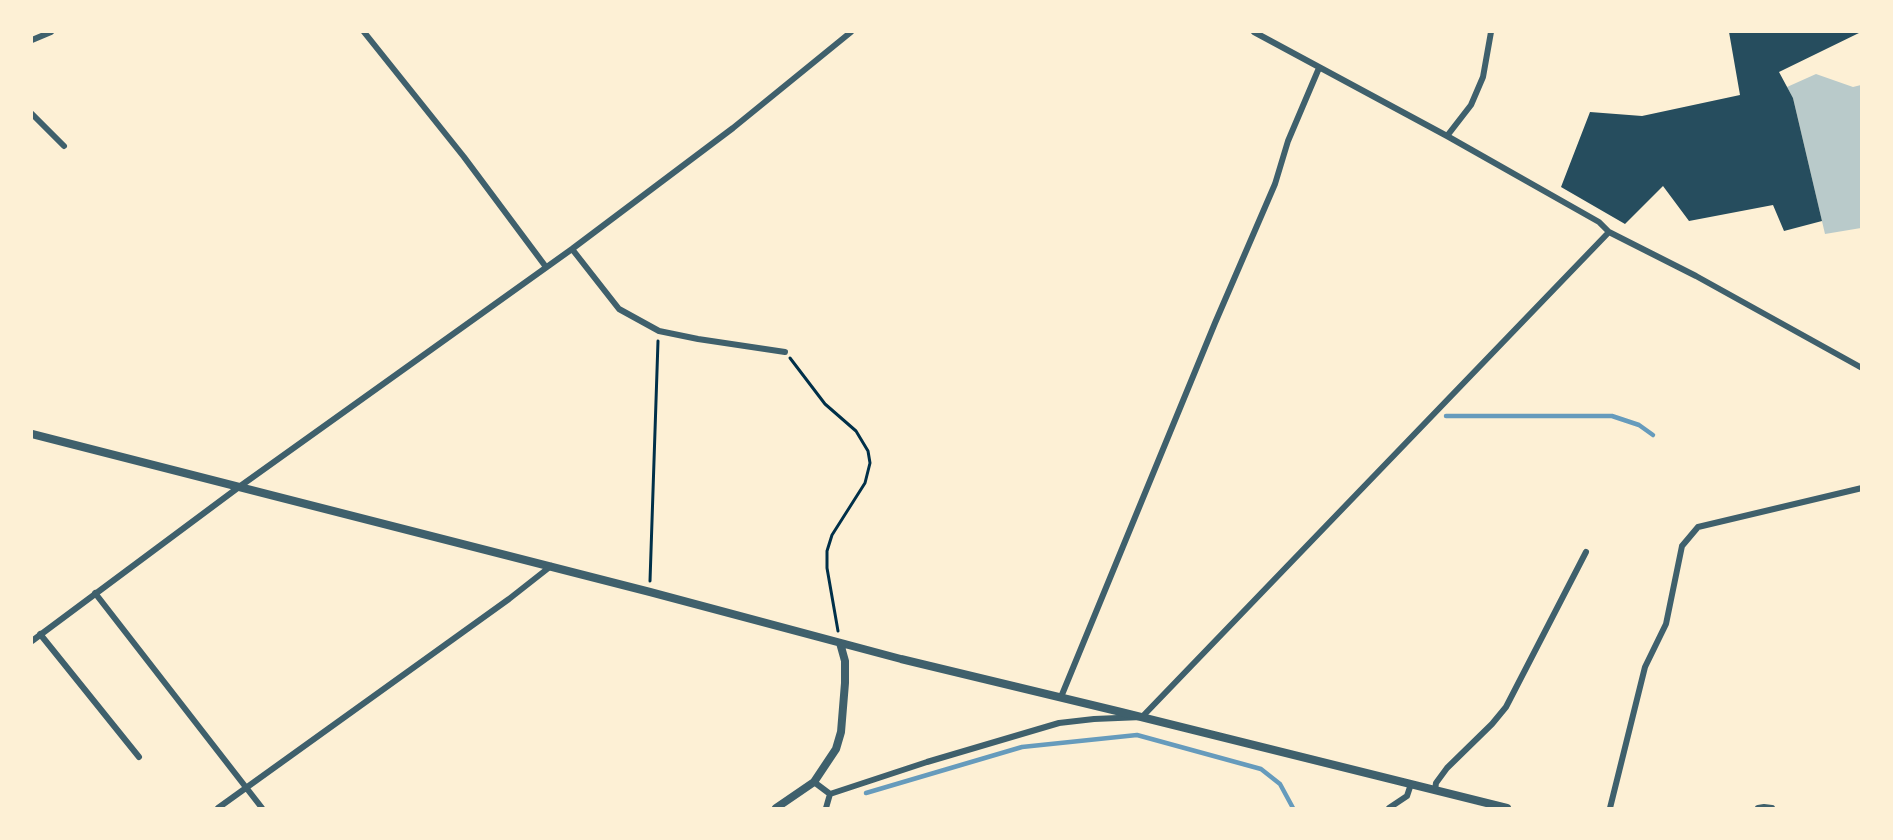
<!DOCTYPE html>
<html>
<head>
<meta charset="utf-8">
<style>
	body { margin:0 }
	#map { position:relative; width:1893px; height:840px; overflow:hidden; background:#fdf0d5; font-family:Arial,sans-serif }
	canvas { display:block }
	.frame { position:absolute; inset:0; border:33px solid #fdf0d5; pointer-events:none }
</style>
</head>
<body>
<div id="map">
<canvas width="1893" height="840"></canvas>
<div class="frame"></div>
</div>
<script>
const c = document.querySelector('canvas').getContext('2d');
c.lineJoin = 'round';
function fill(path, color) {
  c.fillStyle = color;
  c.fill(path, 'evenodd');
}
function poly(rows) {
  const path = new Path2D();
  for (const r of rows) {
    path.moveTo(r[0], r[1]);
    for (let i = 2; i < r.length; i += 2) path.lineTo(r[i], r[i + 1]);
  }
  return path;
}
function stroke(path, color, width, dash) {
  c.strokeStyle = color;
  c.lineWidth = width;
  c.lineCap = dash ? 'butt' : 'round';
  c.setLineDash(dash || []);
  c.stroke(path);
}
const green = poly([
	[1816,74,1853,87,1861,85,1861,228,1825,234,1793,98,1787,87]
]);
const stream = poly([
	[1446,416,1612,416,1639,425,1653,435],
	[866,793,1022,747,1137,735,1261,769,1280,784,1293,808]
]);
const building = poly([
	[1729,32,1861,32,1779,72,1793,98,1822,221,1784,231,1773,205,1689,221,1663,186,1625,224,1561,187,1590,112,1642,116,1740,95]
]);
const path = poly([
	[790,358,825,404,856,431,868,451,870,463,865,483,832,535,827,551,827,568,838,631],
	[650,581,658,341]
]);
const minor = poly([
	[364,32,464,157,546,267],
	[1254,32,1447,136,1599,222,1609,232,1696,276,1862,368],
	[32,40,51,32],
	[32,114,64,146],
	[1447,136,1471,105,1483,77,1491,32],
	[572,249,619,309,659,331,698,339,785,352],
	[95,593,262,808],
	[40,634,139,757],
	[32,641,239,487,572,249,733,128,851,32],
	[1061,697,1215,323,1275,184,1288,141,1319,68],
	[814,782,830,794],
	[1435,790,1436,783,1447,768,1492,724,1506,707,1586,552],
	[830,794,927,762,1059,723,1094,719,1142,717,1609,232],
	[218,808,509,599,551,566],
	[826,808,830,794],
	[1389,808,1407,796,1411,784],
	[1610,808,1645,667,1666,624,1682,546,1698,527,1862,488],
	[1758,808,1764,807,1772,808]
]);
const tertiary = poly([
	[32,434,650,592,901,659,1121,712,1507,808],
	[776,808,814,782,836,749,841,732,845,683,845,661,840,643]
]);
fill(green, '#b9caca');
stroke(stream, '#669bbc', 4.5);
fill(building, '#264d5e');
stroke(path, '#003049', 3);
stroke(minor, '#3f606c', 6);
stroke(tertiary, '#3f606c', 8);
</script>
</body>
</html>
